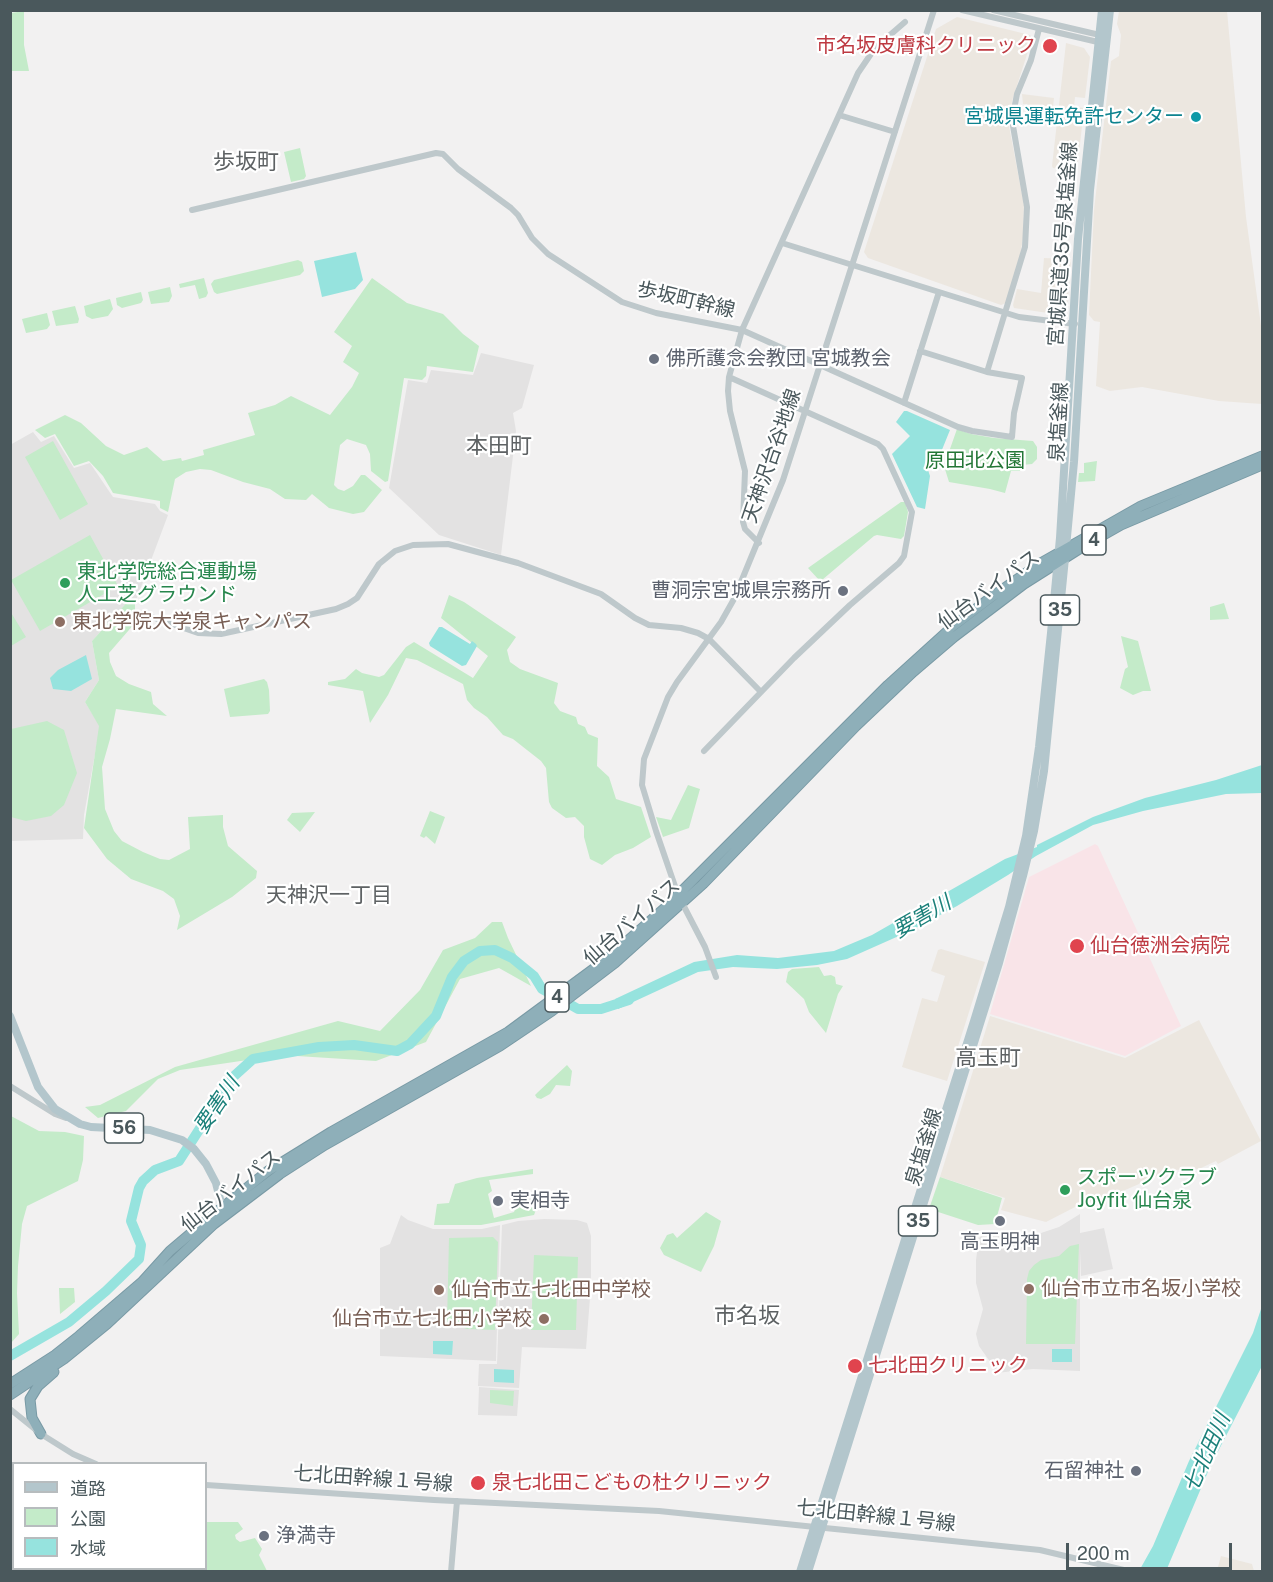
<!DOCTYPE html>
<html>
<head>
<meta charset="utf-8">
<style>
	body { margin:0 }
	#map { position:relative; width:1273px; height:1582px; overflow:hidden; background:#f2f1f1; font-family:"Public Sans","Noto Sans JP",sans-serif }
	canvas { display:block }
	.frame { position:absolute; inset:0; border:12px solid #4a585c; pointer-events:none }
	.legend { position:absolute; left:12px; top:1462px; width:195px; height:108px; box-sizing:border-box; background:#fff; border:2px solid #b7bcbe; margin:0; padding:8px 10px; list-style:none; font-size:18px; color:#4a585c }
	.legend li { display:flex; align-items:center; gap:12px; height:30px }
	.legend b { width:30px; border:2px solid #b7bcbe }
	.scale { position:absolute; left:1066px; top:1543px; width:166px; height:27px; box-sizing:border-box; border:3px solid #4a585c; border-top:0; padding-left:8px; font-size:18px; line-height:21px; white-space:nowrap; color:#4a585c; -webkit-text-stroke:4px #fff; paint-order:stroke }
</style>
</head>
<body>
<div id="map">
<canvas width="1273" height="1582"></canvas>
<div class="frame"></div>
<ul class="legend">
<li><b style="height:8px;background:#b3c6cc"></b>道路</li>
<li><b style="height:16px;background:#c4ebc9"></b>公園</li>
<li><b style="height:16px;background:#96e3de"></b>水域</li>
</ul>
<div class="scale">200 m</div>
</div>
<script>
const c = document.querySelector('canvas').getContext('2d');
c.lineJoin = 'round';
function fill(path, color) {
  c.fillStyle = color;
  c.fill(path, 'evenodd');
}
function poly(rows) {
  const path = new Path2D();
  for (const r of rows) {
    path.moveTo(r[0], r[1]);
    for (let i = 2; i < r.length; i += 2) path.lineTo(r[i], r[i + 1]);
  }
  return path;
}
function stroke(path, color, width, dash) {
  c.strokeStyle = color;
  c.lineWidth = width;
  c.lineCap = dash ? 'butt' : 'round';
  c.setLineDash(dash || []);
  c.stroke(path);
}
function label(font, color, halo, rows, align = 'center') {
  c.font = font + ' "Public Sans","Noto Sans JP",sans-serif';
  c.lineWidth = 4.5;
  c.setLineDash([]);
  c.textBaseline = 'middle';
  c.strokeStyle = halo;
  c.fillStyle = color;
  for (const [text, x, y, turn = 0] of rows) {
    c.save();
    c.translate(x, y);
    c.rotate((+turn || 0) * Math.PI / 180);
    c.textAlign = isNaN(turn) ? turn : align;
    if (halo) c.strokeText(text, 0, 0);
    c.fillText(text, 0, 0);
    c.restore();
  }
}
const commercial = poly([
	[1119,11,1227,11,1246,217,1262,333,1262,404,1219,401,1142,387,1110,391,1096,386,1100,322,1094,321,1089,315,1094,210,1111,61,1119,56,1121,35,1117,24],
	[957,17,1030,35,1032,39,1012,101,1009,126,1024,205,1023,238,1019,262,1006,303,1001,305,868,258,864,252,936,29],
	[1066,43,1084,48,1090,57,1085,98,1075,97,1074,107,1084,108,1077,171,1053,168,1052,166],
	[1022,94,1054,98,1053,107,1023,104],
	[1044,258,1071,259,1067,310,1062,315,1014,308,1013,305,1017,289,1041,293],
	[941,949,985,962,947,1081,902,1067,922,998,937,1002,945,976,931,971,938,950],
	[990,1016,1125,1058,1199,1020,1261,1141,1218,1164,1216,1161,1199,1169,1171,1170,1123,1191,1079,1205,1046,1222,1001,1210,1005,1198,940,1177],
	[1221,1556,1252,1564,1254,1571,1217,1571]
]);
const education = poly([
	[481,353,534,365,522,408,513,413,516,431,501,555,439,535,389,488,408,380,427,383,431,370,473,375],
	[33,432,41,442,54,436,74,468,90,463,113,497,155,504,160,511,168,515,135,603,131,598,92,641,99,680,85,702,100,726,84,815,83,839,11,841,10,445],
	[1080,1214,1080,1233,1104,1228,1113,1269,1081,1276,1080,1251,1080,1371,1033,1369,996,1373,993,1366,979,1346,976,1334,983,1309,976,1283,976,1260,979,1238,984,1234,1000,1233,1027,1236,1038,1234,1059,1227],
	[401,1215,408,1220,433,1229,482,1229,500,1225,496,1361,380,1356,380,1248,390,1244],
	[544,1219,577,1220,587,1223,591,1236,591,1285,586,1349,522,1347,519,1388,478,1386,479,1364,497,1364,502,1225,518,1221],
	[479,1387,519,1390,517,1416,478,1415]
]);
const medical = poly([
	[1095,844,1098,846,1181,1026,1125,1056,990,1014,1029,877]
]);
const green = poly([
	[24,11,24,45,29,71,11,71,11,13],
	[300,148,306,176,304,179,291,182,284,152],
	[298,260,302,262,304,271,300,275,217,294,214,292,211,284,214,280],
	[204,278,208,293,206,297,199,299,195,285,180,288,179,284],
	[372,278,407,303,443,314,463,334,479,346,473,372,427,366,426,376,422,380,404,378,388,481,385,482,371,471,370,454,366,445,347,439,340,445,334,485,338,489,344,491,353,486,361,475,365,475,382,490,364,512,353,514,329,508,312,494,306,500,285,499,270,489,243,482,211,470,200,469,186,472,175,479,168,512,160,508,160,501,113,493,103,476,89,461,74,466,55,434,45,438,35,430,65,415,81,423,106,446,124,455,147,447,163,461,181,458,182,461,204,455,203,450,255,435,248,413,275,405,291,396,330,415,352,387,359,373,343,362,352,346,334,332],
	[170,287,172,296,169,302,151,304,148,292],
	[141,292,143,300,141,303,122,308,117,305,116,298],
	[110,299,113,309,108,316,92,319,86,316,84,306],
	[75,306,79,319,78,323,56,326,52,311],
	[47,313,50,325,47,329,26,333,22,319],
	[957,429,971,434,994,438,1033,441,1037,447,1037,459,1032,464,1022,465,1020,471,1011,471,1005,493,990,489,949,482,944,466],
	[53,441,88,504,60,520,25,457],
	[1097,461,1095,481,1078,482,1079,473,1084,473,1084,463],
	[901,502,905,502,908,512,904,536,901,539,877,535,874,536,822,580,819,580,808,568],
	[90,535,118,586,40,631,11,580],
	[449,595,464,602,516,637,507,650,510,662,520,669,558,683,554,703,560,711,576,717,578,724,585,727,588,734,598,738,597,766,609,777,616,799,641,807,651,837,633,848,615,855,602,865,590,859,584,837,584,826,575,817,566,818,552,808,549,802,546,768,541,761,513,739,503,735,487,717,474,708,467,700,463,684,417,660,406,658,388,695,370,723,363,691,328,685,328,682,345,679,356,669,362,673,379,677,384,675,406,647,414,642,473,678,488,656,441,618],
	[131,598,135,603,135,623,109,653,110,662,116,676,129,684,151,692,153,704,167,716,116,709,110,739,102,767,105,809,114,831,122,841,143,852,160,859,169,860,190,849,188,817,223,815,223,827,228,846,257,871,256,878,232,897,177,930,180,916,174,899,163,891,131,879,107,859,84,828,99,726,85,702,99,680,92,641],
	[1224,603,1229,619,1210,620,1210,607],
	[10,611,26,637,11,646,10,646],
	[1121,636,1138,641,1151,691,1143,691,1133,695,1120,688,1125,669,1128,667],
	[264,679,267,682,269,690,270,711,268,714,230,717,224,689],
	[47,721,64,730,77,773,64,805,51,816,26,821,11,817,11,729],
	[688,785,700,789,689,828,663,837,656,817,671,820],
	[430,811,445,817,435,844,426,836,424,838,420,836],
	[315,812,300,832,287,820,292,813],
	[492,922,502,922,508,938,531,986,499,968,460,979,426,1042,376,1061,281,1055,180,1070,158,1079,126,1111,98,1118,85,1107,100,1105,175,1067,338,1021,380,1031,420,990,443,950,475,938],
	[819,967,824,976,831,975,835,977,836,984,843,986,838,994,826,1033,809,1012,804,999,786,982,788,972,792,969],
	[567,1065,572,1071,570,1086,556,1085,550,1094,541,1099,537,1098,535,1095,538,1092],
	[11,1116,39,1131,65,1132,84,1136,83,1160,78,1181,27,1206,22,1224,18,1266,17,1293,19,1334,11,1343],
	[533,1169,533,1174,489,1180,492,1191,488,1194,494,1218,514,1212,518,1202,534,1199,536,1203,539,1202,534,1215,481,1225,434,1225,437,1204,449,1203,455,1184,477,1178],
	[940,1177,1002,1198,995,1224,978,1225,929,1209],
	[706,1212,721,1221,714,1246,701,1272,664,1255,660,1248,667,1235,673,1233,677,1238],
	[493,1237,498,1242,495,1330,467,1329,447,1322,449,1238],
	[1079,1244,1075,1344,1026,1344,1027,1279,1029,1271,1034,1265,1041,1260,1059,1256,1070,1246],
	[534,1255,578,1257,576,1330,531,1330],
	[59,1288,74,1288,75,1302,60,1314],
	[490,1390,514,1391,513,1406,490,1403],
	[206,1522,238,1522,243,1529,235,1535,236,1539,240,1542,255,1538,262,1549,259,1555,267,1571,184,1571,184,1569,206,1568]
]);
const water = poly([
	[356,252,363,280,355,289,322,297,314,261],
	[904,411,907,411,950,430,935,467,928,470,930,476,925,509,917,507,892,454,910,436,896,422],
	[439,627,442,627,470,644,472,641,476,644,477,646,466,665,462,666,430,646,429,643],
	[86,655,92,679,71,691,53,689,50,678,58,670],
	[1262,765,1262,793,1226,794,1143,811,1093,825,1036,856,1008,875,957,906,910,931,847,959,817,965,777,969,733,967,698,972,618,1009,615,999,694,962,737,955,778,958,834,951,872,935,1005,859,1037,847,1037,845,1093,817,1145,798,1216,780],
	[1262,1306,1262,1366,1210,1467,1166,1571,1139,1571,1153,1546,1189,1461,1253,1333],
	[433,1341,453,1341,452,1355,433,1354],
	[1052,1349,1072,1349,1072,1362,1052,1362],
	[494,1369,514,1370,514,1383,494,1382]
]);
const river = poly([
	[571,1005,578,1009,601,1009,629,1000],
	[10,1356,69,1322,106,1291,139,1259,141,1245,131,1221,139,1188,143,1181,155,1170,179,1161,233,1077,253,1059,319,1047,354,1045,397,1051,410,1044,436,1016,452,977,464,961,480,951,495,950,512,958,534,976,542,989,551,994]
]);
const minor = poly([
	[962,10,1102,43],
	[993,10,1104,36],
	[839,115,895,132],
	[192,210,436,153,443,154,458,169,511,208,518,215,532,238,548,254,622,302,656,313,742,330,958,427,972,431,1012,437,1014,413,1022,378,987,372,920,351],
	[782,243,1019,317,1075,324],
	[987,372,1025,247,1027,207,1013,126,1013,115,1017,94,1031,60,1039,29],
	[904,403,939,292],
	[759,543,745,529,743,522,745,471,730,411,728,391,729,377,742,330,858,73,875,48,905,22],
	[149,616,198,633,221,634,336,609,348,604,357,598,379,564,395,551,413,545,448,544,518,563,601,594,635,618,649,625,681,628,698,633,709,639,761,692],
	[704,751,794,658,850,605,899,563,904,556,912,512,883,449,878,444,729,377],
	[716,977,705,947,678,895,656,831,642,785,644,759,668,697,677,682,721,622,734,599,783,480,934,10],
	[10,1086,55,1114,66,1118],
	[10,1409,41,1434,73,1454,96,1464],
	[206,1485,434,1500,659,1511,1040,1550,1132,1572],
	[177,1572,177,1568],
	[451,1572,457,1501]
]);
const major = poly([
	[10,1016,38,1087,55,1109,80,1124,91,1127,150,1130,182,1140,194,1149,206,1164,216,1183,223,1211],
	[800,1572,975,1018,1009,907,1026,836,1039,747,1051,633,1060,538,1078,239,1102,10],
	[808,1572,999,963,1023,876,1034,831,1044,771,1065,558,1074,462,1090,190,1110,10]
]);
const highway = poly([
	[10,1384,55,1355,79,1336,142,1282,170,1251,209,1218,268,1171,331,1132,508,1032,607,959,665,908,888,685,952,627,993,596,1039,564,1141,506,1262,456],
	[10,1395,64,1359,107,1324,214,1224,280,1174,325,1145,500,1046,552,1011,615,963,703,884,856,726,913,672,954,637,1024,584,1084,546,1121,525,1262,465],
	[41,1434,32,1418,30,1399,38,1386,54,1372]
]);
const markers = [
	[1050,46,8,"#e0444e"],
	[1196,117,6,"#0f9aa8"],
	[654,359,6,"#6b7280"],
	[65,583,6,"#2e9e5b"],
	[843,591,6,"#6b7280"],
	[60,622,6,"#8d6e63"],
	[1077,946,8,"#e0444e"],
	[1065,1190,6,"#2e9e5b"],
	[498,1201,6,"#6b7280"],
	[1000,1221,6,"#6b7280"],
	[1029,1289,6,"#8d6e63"],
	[439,1290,6,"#8d6e63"],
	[544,1319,6,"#8d6e63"],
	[855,1366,8,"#e0444e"],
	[1136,1471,6,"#6b7280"],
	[478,1483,8,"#e0444e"],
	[264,1536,6,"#6b7280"]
];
const shields = [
	[1094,540,24],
	[1060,610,39],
	[557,997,24],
	[124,1128,39],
	[918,1221,39]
];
const shieldNames = [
	["4",1094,540],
	["35",1060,610],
	["4",557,997],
	["56",124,1128],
	["35",918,1221]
];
const healthNames = [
	["市名坂皮膚科クリニック",1036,46,"right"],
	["仙台徳洲会病院",1090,946],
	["七北田クリニック",868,1366],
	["泉七北田こどもの杜クリニック",492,1483]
];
const cultureNames = [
	["宮城県運転免許センター",1184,117]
];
const streetNames = [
	["宮城県道35号泉塩釜線",1063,244,-86],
	["歩坂町幹線",686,300,13],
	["泉塩釜線",1059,422,-87],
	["天神沢台谷地線",772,456,-71],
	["仙台バイパス",989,590,-36],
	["仙台バイパス",632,922,-41],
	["泉塩釜線",924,1147,-73],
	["仙台バイパス",231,1191,-38],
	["七北田幹線１号線",373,1479,4],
	["七北田幹線１号線",876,1516,6]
];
const worshipNames = [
	["佛所護念会教団 宮城教会",666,359],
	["曹洞宗宮城県宗務所",831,591,"right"],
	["実相寺",510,1201],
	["高玉明神",1000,1242,"center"],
	["石留神社",1124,1471,"right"],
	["浄満寺",276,1536]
];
const parkNames = [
	["原田北公園",975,461]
];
const leisureNames = [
	["東北学院総合運動場",77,572],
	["人工芝グラウンド",77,595],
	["スポーツクラブ",1077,1178],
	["Joyfit 仙台泉",1077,1201]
];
const educationNames = [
	["東北学院大学泉キャンパス",72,622],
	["仙台市立市名坂小学校",1041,1289],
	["仙台市立七北田中学校",451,1290],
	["仙台市立七北田小学校",532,1319,"right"]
];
const neighbourhoodNames = [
	["天神沢一丁目",329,896]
];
const waterNames = [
	["要害川",922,917,-30],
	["要害川",217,1105,-56],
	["七北田川",1207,1453,-66]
];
const quarterNames = [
	["歩坂町",246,162],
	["本田町",499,446],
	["高玉町",988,1058],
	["市名坂",747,1316]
];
fill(commercial, '#ece7e0');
fill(education, '#e3e2e2');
fill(medical, '#f9e4e8');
fill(green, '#c4ebc9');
fill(water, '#96e3de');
stroke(river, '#96e3de', 10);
stroke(highway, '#799aa5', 11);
stroke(minor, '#bec8cb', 6);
stroke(major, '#b3c6cc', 8);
stroke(highway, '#8eafb9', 9);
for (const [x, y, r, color] of markers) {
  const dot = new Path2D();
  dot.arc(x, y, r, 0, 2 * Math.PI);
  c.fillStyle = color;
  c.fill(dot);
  stroke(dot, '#fff', 2);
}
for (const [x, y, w] of shields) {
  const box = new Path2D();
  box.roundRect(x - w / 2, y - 15, w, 30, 4.5);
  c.fillStyle = '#fff';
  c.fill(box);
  stroke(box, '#4a585c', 1.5);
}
label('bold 18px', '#4a585c', null, shieldNames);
label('20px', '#be3a42', '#fff', healthNames, 'left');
label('20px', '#0d838f', '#fff', cultureNames, 'right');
label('20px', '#4a585c', '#fff', streetNames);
label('20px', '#5b616d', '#fff', worshipNames, 'left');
label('20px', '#227635', '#fff', parkNames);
label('20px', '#27864d', '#fff', leisureNames, 'left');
label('20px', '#785e54', '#fff', educationNames, 'left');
label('21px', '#5e6264', '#fff', neighbourhoodNames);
label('italic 21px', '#1b807a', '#fff', waterNames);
label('22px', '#5e6264', '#fff', quarterNames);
</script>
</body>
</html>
